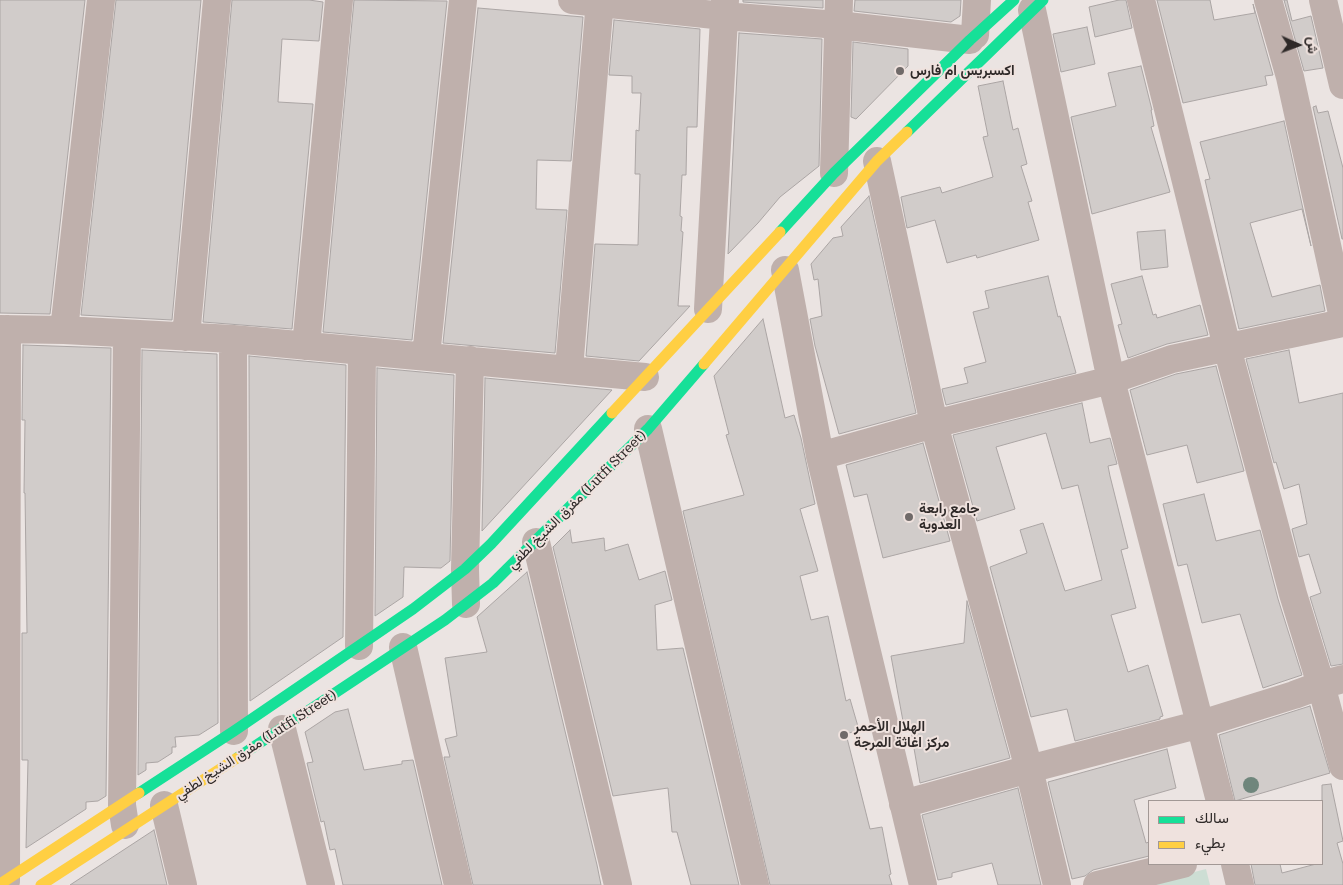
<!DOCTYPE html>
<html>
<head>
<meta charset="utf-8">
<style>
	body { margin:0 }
	#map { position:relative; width:1343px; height:885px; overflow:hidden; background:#ebe4e2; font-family:"Roboto Serif",Vazirmatn,serif }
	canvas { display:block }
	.legend { position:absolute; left:1148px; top:800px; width:175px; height:65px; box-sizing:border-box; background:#efe2de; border:1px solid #a29895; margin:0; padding:6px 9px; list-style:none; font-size:15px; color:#2e2928 }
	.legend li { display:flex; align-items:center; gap:10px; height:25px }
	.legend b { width:25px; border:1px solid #a29895 }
	.north { position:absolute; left:1273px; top:20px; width:50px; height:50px; -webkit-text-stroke:4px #efe2de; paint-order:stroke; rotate:92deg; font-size:14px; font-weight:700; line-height:20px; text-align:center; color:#2e2928 }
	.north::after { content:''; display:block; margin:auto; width:18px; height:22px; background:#2e2928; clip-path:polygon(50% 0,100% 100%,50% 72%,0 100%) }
</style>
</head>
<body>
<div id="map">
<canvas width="1343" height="885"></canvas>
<ul class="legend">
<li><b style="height:6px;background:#16e098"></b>سالك</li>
<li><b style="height:6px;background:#ffcf43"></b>بطيء</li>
</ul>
<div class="north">ش</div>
</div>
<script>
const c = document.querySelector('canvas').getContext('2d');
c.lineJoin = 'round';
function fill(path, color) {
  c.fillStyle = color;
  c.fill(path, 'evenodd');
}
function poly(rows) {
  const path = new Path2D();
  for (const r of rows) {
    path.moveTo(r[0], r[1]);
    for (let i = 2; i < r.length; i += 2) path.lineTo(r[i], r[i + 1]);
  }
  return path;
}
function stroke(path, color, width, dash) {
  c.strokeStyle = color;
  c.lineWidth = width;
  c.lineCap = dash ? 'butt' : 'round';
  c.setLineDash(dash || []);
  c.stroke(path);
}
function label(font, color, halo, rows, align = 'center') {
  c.font = font + ' "Roboto Serif",Vazirmatn,serif';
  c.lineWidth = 4;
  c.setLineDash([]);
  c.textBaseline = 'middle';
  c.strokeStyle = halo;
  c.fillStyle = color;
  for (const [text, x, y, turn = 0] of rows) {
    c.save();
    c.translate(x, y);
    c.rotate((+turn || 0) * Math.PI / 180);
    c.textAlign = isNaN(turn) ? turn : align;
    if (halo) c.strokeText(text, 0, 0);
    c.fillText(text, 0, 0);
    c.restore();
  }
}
const green = poly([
	[1206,869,1210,885,1144,885]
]);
const building = poly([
	[0,0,85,0,50,314,0,313,0,0],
	[116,0,201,0,172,320,81,315,116,0],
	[232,0,309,0,323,2,319,41,282,39,278,102,313,104,292,329,203,322,232,0],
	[354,0,447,1,412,340,323,332,354,0],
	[743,0,823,0,823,8,743,2,743,0],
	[855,0,961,0,960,16,951,22,854,11,855,0],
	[1119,0,1126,0,1132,28,1095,37,1089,7,1119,0],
	[1157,0,1210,0,1214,20,1255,13,1253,4,1273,75,1265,76,1267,85,1183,103,1157,0],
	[1284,0,1287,0,1292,21,1311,16,1323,68,1304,71,1284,0],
	[478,8,583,17,571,161,537,160,536,209,567,210,555,353,443,343,478,8],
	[614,20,700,29,697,127,687,127,686,175,682,175,680,216,682,217,681,231,683,232,678,306,690,306,639,361,586,356,595,244,638,245,640,174,635,174,636,130,639,131,641,93,632,93,632,76,609,75,614,20],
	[1087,27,1095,64,1061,72,1053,34,1087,27],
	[739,33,822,39,819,166,780,197,758,223,728,254,739,33],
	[853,42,908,49,908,66,856,119,851,117,853,42],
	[1141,66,1152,110,1151,110,1154,126,1151,127,1170,192,1092,214,1071,117,1116,106,1108,73,1141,66],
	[1003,81,1013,130,1018,128,1027,164,1021,166,1032,201,1028,202,1039,240,977,258,976,255,947,263,935,220,907,228,901,197,940,187,942,193,993,177,983,137,988,136,978,86,1003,81],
	[1316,106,1318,113,1328,111,1343,168,1343,239,1342,239,1313,107,1316,106],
	[1284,121,1311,246,1302,209,1250,223,1272,297,1320,285,1325,311,1239,329,1205,180,1210,179,1200,142,1284,121],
	[869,196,916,413,839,434,815,346,810,319,822,316,818,279,814,280,811,264,833,238,843,236,841,227,869,196],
	[1165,230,1168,267,1141,270,1137,232,1165,230],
	[1048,276,1058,317,1060,316,1076,373,946,405,942,389,968,383,964,368,986,362,973,312,989,308,985,291,1048,276],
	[1142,276,1153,315,1156,314,1157,318,1200,305,1208,335,1167,344,1128,358,1118,325,1122,324,1111,284,1142,276],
	[763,319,785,418,794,415,801,438,815,504,800,509,818,571,800,576,811,620,828,616,846,701,850,699,859,730,846,734,870,829,882,827,891,874,889,875,892,885,770,885,683,511,744,495,726,435,729,434,714,376,763,319],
	[23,345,111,348,106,796,98,801,86,802,86,809,26,848,28,760,22,760,22,633,27,633,25,493,24,493,25,420,22,420,23,345],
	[142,350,217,354,218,723,199,735,175,737,176,747,172,747,172,753,158,762,146,763,146,770,138,775,142,350],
	[1289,350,1299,403,1343,393,1343,664,1331,666,1310,597,1321,593,1309,554,1299,557,1292,529,1307,524,1299,484,1284,489,1276,462,1274,463,1246,359,1289,350],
	[249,356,346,365,343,637,250,701,249,356],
	[1216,366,1244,471,1197,483,1187,445,1147,455,1130,390,1176,374,1216,366],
	[377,368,454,375,450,561,441,568,404,567,403,597,375,616,377,368],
	[485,378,612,390,482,531,485,378],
	[1082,403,1090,443,1110,438,1117,464,1108,466,1110,476,1128,548,1121,550,1136,608,1111,615,1128,672,1148,665,1163,716,1160,717,1160,719,1075,741,1067,709,1031,717,990,567,1027,553,1020,530,1043,523,1065,591,1102,580,1078,485,1062,489,1046,433,996,447,1015,509,977,521,953,435,1082,403],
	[923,443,950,541,883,558,867,494,854,497,846,465,923,443],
	[1204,494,1216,541,1260,530,1278,599,1302,675,1263,688,1240,614,1202,623,1187,564,1178,566,1163,504,1204,494],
	[570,530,572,543,604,538,605,551,628,544,639,580,665,571,672,600,655,605,657,650,683,648,739,885,691,885,677,832,672,832,668,788,613,796,553,547,570,530],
	[527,572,597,865,601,885,473,885,444,757,450,757,445,739,457,736,445,658,487,652,477,617,527,572],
	[967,601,1010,758,920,783,911,731,905,732,891,656,964,643,967,601],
	[1310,706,1330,773,1235,801,1219,735,1310,706],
	[348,709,364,770,402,764,402,761,413,760,442,885,343,885,335,849,330,850,324,821,321,822,307,763,313,762,305,732,335,712,348,709],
	[1167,749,1176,788,1134,800,1146,843,1149,842,1149,856,1093,870,1085,876,1072,879,1048,782,1167,749],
	[1331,784,1343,841,1337,843,1343,864,1343,885,1255,885,1251,864,1280,864,1282,873,1316,864,1322,864,1322,785,1331,784],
	[1018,788,1041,885,998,885,992,863,952,873,952,877,938,880,922,815,1018,788],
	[154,830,167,885,70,885,154,830]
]);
const street = poly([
	[572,0,724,16,838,25,970,40],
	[1141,0,1227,347,1293,594,1321,685,1343,766],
	[1268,0,1290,77,1343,318],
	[1323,0,1343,85],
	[1032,10,1111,380,1220,801],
	[975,35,977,0],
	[877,161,934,424,1029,769,1057,885],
	[834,173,839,0],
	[785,270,820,456,923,885],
	[708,309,725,0],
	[0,329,64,330,233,339,645,377],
	[64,330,101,0],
	[186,337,217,0],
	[233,339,234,731],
	[306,346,339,0],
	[426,356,463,0],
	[569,369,600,0],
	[648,429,755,885],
	[820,456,934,424,1111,380,1172,359,1343,323],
	[536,542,618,885],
	[466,604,465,569,470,360],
	[359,646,362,351],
	[403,647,458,885],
	[282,729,321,885],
	[903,804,1029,769,1201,724,1294,695,1321,685,1343,679],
	[164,805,183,885],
	[125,825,122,805,127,334],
	[1235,864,1240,885],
	[6,881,7,329],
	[1097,885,1183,864]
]);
const fast = poly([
	[907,132,1043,0],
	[780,232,834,173,970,40,1014,0],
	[237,758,445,620,493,583,648,429,704,364],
	[139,793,234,731,413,609,465,569,491,544,612,413]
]);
const slow = poly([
	[704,364,877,161,907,132],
	[612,413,780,232],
	[0,884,139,793],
	[41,885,237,758]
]);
const trees = [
	[1251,785]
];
const markers = [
	[900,71,5,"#706a69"],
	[909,517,5,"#706a69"],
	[844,735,5,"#706a69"]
];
const poiNames = [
	["اكسبريس ام فارس",910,71],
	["جامع رابعة",919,509],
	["العدوية",919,525],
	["الهلال الأحمر",854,727],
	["مركز اغاثة المرجة",854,743]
];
const streetNames = [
	["مفرق الشيخ لطفي (Lutfi Street)",577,500,-45],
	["مفرق الشيخ لطفي (Lutfi Street)",256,745,-33]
];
fill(green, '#cdded4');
fill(building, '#d1ccca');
stroke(building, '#aba5a4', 1);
stroke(street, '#bfb0ac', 28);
stroke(fast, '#16e098', 11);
stroke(slow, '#ffcf43', 11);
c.fillStyle = '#6f867c';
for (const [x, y] of trees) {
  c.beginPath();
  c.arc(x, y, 8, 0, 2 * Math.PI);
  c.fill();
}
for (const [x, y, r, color] of markers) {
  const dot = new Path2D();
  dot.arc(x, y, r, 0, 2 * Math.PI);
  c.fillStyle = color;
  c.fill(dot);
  stroke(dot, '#efe2de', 2);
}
label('bold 14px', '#2e2928', '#efe2de', poiNames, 'left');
label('14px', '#2e2928', '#efe2de', streetNames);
</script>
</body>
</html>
